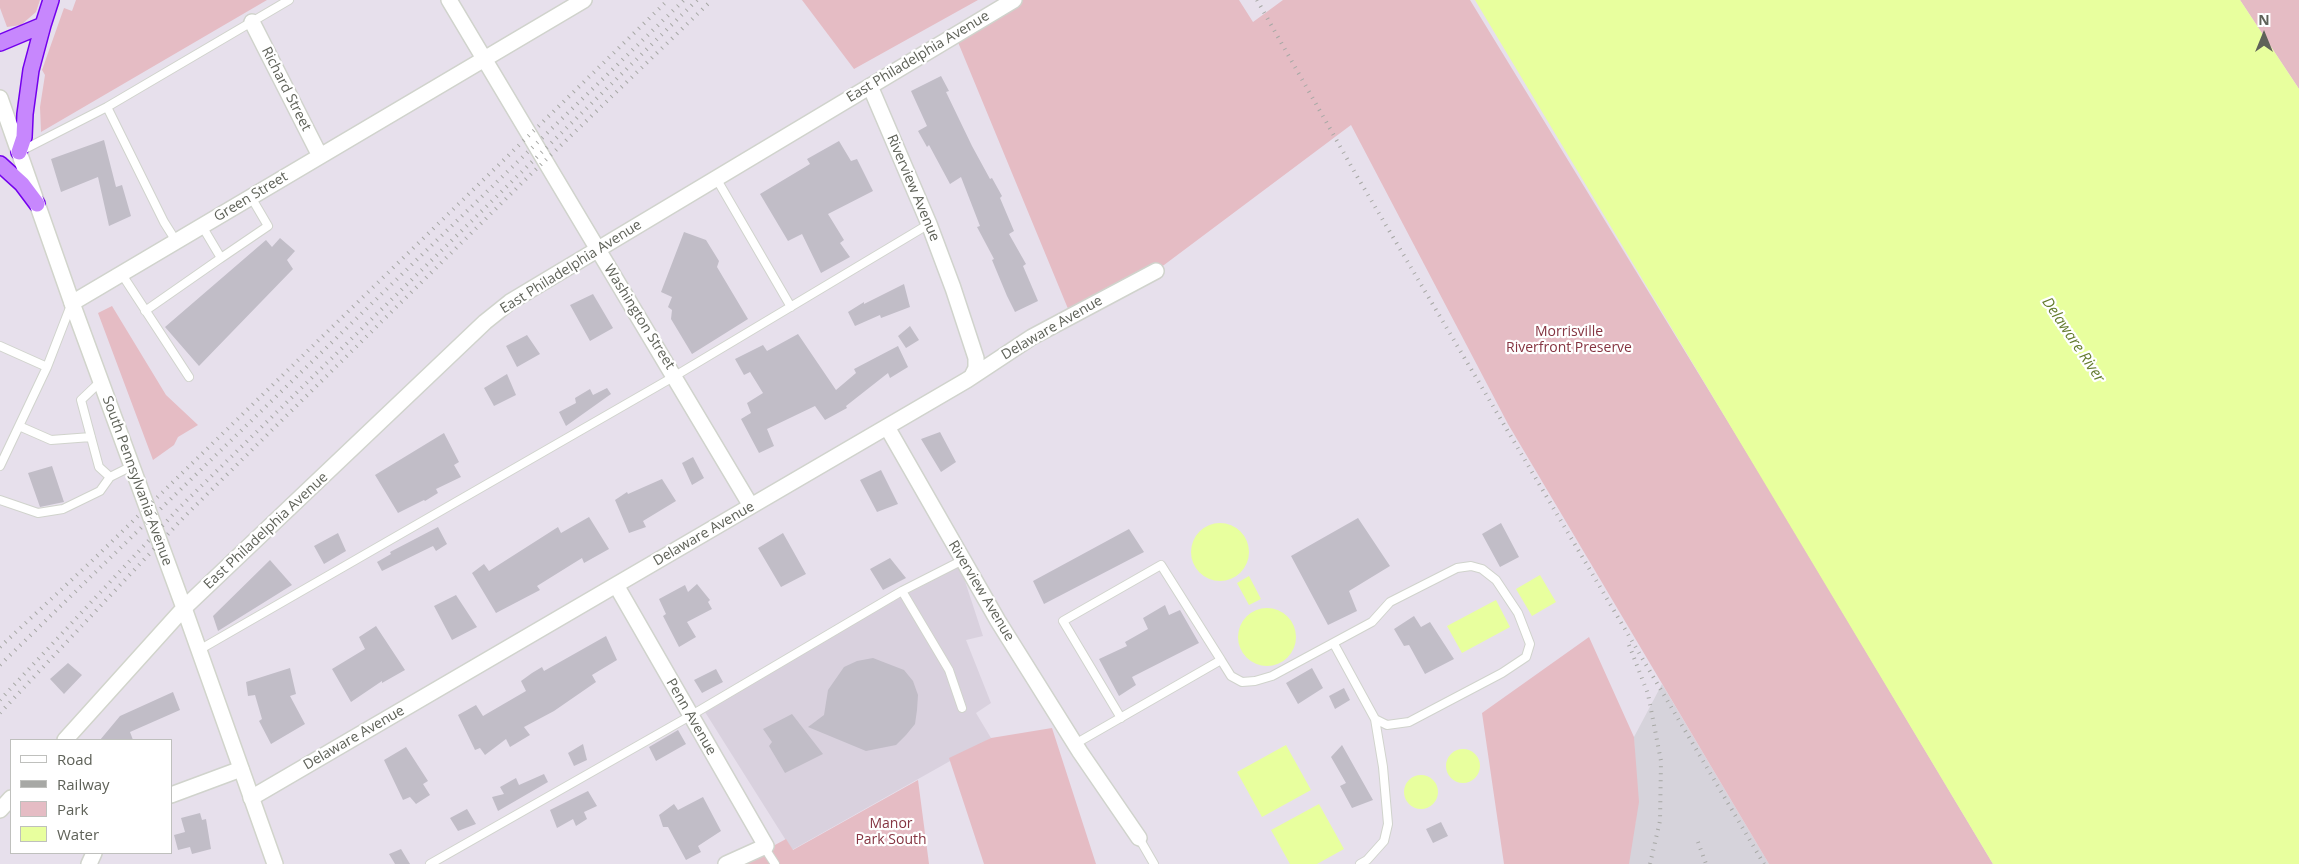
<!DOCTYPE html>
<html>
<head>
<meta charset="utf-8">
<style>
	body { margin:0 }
	#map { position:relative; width:2299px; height:864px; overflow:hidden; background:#e7e0ec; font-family:"Open Sans",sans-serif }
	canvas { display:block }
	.legend { position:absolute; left:10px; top:739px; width:162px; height:115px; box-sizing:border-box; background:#fff; border:1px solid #bfc0bd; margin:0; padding:6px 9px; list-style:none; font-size:15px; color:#5f6259 }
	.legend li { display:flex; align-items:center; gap:10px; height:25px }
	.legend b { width:25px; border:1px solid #bfc0bd }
	.north { position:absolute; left:2239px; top:10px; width:50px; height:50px; -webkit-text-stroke:4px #fff; paint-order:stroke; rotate:0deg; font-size:14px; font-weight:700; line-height:20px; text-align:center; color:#5f6259 }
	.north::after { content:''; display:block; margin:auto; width:18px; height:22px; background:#5f6259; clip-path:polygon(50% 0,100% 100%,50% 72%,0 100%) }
</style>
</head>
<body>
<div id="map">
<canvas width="2299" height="864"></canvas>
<ul class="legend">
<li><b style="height:6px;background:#fff"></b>Road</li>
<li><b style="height:6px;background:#a7a8a5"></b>Railway</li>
<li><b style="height:14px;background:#e5bcc4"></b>Park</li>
<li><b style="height:14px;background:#e8ff9e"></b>Water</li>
</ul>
<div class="north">N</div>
</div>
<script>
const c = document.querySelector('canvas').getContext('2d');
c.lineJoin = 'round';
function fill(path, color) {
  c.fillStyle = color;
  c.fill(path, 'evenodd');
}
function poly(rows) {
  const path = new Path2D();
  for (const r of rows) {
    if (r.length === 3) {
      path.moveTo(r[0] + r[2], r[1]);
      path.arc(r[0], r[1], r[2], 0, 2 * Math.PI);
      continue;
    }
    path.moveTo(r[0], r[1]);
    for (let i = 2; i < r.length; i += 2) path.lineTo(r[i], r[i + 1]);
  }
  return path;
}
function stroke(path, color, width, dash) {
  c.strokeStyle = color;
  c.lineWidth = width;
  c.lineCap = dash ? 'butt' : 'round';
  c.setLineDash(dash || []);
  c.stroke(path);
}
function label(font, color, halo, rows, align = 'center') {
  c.font = font + ' "Open Sans",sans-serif';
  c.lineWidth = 4.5;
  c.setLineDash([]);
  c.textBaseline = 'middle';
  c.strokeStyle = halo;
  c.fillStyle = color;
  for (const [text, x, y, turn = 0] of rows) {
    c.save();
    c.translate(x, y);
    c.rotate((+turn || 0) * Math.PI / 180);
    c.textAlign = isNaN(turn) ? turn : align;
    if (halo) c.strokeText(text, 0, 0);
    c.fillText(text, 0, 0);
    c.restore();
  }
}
const industrial = poly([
	[1662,684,1769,864,1624,864,1636,820,1634,737]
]);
const education = poly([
	[960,566,983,636,966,640,991,703,976,713,991,738,792,850,705,712,888,604]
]);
const green = poly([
	[0,0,40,0,36,12,21,25,7,27,0,8],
	[76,0,267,0,41,132,40,107,45,75,42,70,64,8,72,11],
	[802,0,978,0,854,69],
	[1020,0,1239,0,1253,22,1283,0,1470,0,1760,474,1993,864,1769,864,1508,424,1351,125,1156,271,1071,316,955,35],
	[2240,0,2299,0,2299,89],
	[112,306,166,395,198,425,178,437,174,445,153,460,98,313],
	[1589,637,1634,737,1639,802,1629,864,1504,864,1482,713],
	[1052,728,1096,864,984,864,949,758,991,738],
	[918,780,929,864,740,864,786,839,793,850]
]);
const water = poly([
	[1475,0,2240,0,2299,89,2299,864,1993,864],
	[1220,552,29],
	[1540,575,1556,602,1532,616,1516,589],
	[1249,576,1261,599,1249,605,1237,583],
	[1496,600,1510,627,1462,653,1447,626],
	[1267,637,29],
	[1286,745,1311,790,1262,817,1237,772],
	[1463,766,17],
	[1421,792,17],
	[1319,804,1344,849,1317,864,1290,864,1271,830]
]);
const building = poly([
	[941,76,949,91,946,92,972,146,990,179,992,178,1002,196,1000,198,1014,231,1009,234,1026,264,1023,266,1038,301,1015,312,1007,296,992,260,994,259,977,227,980,226,961,177,950,184,929,145,927,147,918,131,927,126,911,91],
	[104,140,116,187,122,185,131,216,109,226,98,177,61,192,51,159],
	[839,141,851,161,857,159,873,191,828,214,844,240,840,243,850,257,821,273,802,234,788,241,760,194,810,164,807,159],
	[684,232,706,240,719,261,717,267,748,319,692,354,671,319,672,310,668,307,672,297,661,292],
	[280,238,295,251,287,260,293,269,199,366,165,327,266,240,272,247],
	[904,284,910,307,881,318,880,315,855,326,848,312,864,302,864,304],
	[593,294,613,328,590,341,570,305],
	[910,326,919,340,906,348,898,336],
	[798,334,836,390,856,373,854,369,898,346,908,367,890,378,888,373,846,406,847,408,825,420,815,406,767,429,774,446,759,453,741,419,751,413,747,403,763,393,750,372,744,375,735,359,763,345,767,351],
	[527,335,540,354,517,367,506,346],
	[507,374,516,395,494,406,484,388],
	[607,388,611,394,566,426,559,412,576,403,575,398,590,389,593,395],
	[940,432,956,462,941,472,921,439],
	[444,433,459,462,454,465,461,477,436,489,438,493,425,501,424,500,398,513,375,475],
	[693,457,704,478,692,485,682,463],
	[52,466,64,502,40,507,28,473],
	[881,470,898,504,877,512,860,480],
	[662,479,676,501,643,521,646,527,629,533,615,500,627,492,628,494],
	[589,517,609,549,584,563,582,558,537,586,540,590,496,613,472,573,484,564,489,571,558,527,561,533],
	[1358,518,1390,566,1349,591,1357,611,1328,625,1291,556],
	[1501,523,1519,557,1500,567,1482,534],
	[438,527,447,544,436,551,433,546,382,571,377,562,391,554,390,552],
	[1129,529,1144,552,1044,604,1033,581],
	[338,533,346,551,324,564,314,546],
	[783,533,806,574,781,587,758,548],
	[890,558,906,578,883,590,870,569],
	[270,560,292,585,218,631,213,616],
	[697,584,710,600,708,602,712,609,687,622,696,637,679,647,663,616,666,614,659,599,685,585,688,592],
	[456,595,477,627,452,640,434,606],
	[1165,605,1169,615,1180,610,1199,643,1132,677,1136,685,1119,696,1099,659,1127,646,1125,642,1148,629,1143,618],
	[1414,616,1421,627,1430,622,1454,659,1425,674,1409,645,1404,646,1394,629],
	[376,626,405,670,382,683,382,681,351,702,332,669,365,649,359,637],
	[606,636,617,660,592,675,596,682,554,711,524,727,530,735,510,747,506,739,485,755,480,748,475,750,458,715,476,705,483,716,526,691,521,681,532,673,542,667,544,671],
	[873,658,904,670,913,681,918,695,917,710,915,724,906,735,896,745,866,751,808,727,824,715,828,690,844,667,857,661],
	[68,663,82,675,64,694,50,679],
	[290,668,296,694,290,696,305,724,271,744,259,721,262,719,255,695,248,696,246,682],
	[1312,668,1323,688,1298,704,1286,683],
	[716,669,723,682,702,693,694,680],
	[1344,688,1350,700,1335,709,1329,696],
	[173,692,180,710,130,732,133,740,100,740,120,716],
	[792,714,823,754,785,773,769,746,772,742,763,729],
	[678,730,686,744,656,761,649,747],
	[583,744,587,760,574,766,568,753],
	[1342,745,1373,800,1352,808,1340,786,1346,783,1331,757],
	[406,747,428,781,423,784,430,795,416,804,410,797,403,800,384,760],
	[544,774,548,782,498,811,492,797,504,794,500,787,516,778,519,785],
	[588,791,597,806,584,812,587,819,576,826,573,819,557,828,550,810],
	[703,797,721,831,698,846,701,852,686,860,668,827,663,827,659,815,674,804,678,810],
	[467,809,476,824,458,831,450,818],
	[200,813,202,820,206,819,211,849,192,854,190,847,178,850,174,835,185,832,181,818],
	[1441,822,1448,836,1433,843,1426,829],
	[401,849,410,864,395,864,389,854]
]);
const lane = poly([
	[107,107,164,222,176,241],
	[21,151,107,107,289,0],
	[716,178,791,307],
	[221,258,268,226,251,197],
	[121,273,189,377],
	[145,311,221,258,202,226],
	[0,346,47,367],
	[101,381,81,400,99,467,110,477,132,466],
	[19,426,51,440,91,437],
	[0,466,47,367,71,305],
	[0,500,38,513,63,509,100,491,110,477],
	[902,591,949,670,962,708],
	[199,650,675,376,929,224],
	[1221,660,1231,676,1242,682,1255,681,1272,676,1372,622,1390,602,1457,568,1471,566,1482,569,1496,580,1518,613,1530,644,1526,657,1502,673,1409,722,1387,725,1375,719,1334,644],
	[1075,744,1221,660,1161,565,1063,621,1121,718],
	[1139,838,1154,864],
	[764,847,775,864],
	[430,864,690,716,902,591,963,560],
	[1360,864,1367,860,1384,841,1388,824,1383,767,1375,719]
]);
const street = poly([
	[449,0,751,506],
	[252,22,320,156],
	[870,86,929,224,953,288,976,358,976,368,972,376],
	[72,303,584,0],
	[887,427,998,621,1080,752,1139,838],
	[616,585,766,846,726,864],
	[184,608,485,322,510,302,1014,0],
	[171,795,241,769],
	[251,798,967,380,1032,337,1156,271],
	[89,864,94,853]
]);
const secondary = poly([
	[0,98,72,303,184,608,275,864],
	[65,740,184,608],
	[0,810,11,798]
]);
const highway = poly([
	[0,43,43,25,51,0],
	[19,152,24,137,25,114,31,70,43,25],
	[0,164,22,184,37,204]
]);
const rail = poly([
	[1257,0,1358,178,1764,864],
	[1629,645,1648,694,1661,761,1660,821,1650,864],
	[0,647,97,556,668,0],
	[0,665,684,0],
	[0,700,179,508,697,0],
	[0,713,184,517,528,177,712,0],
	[1698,842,1706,864]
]);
const streetNames = [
	["East Philadelphia Avenue",918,57,-31],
	["Richard Street",286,89,63],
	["Riverview Avenue",913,188,67],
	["Green Street",251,197,-31],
	["East Philadelphia Avenue",571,267,-32],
	["Washington Street",639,317,58],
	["Delaware Avenue",1052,328,-30],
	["South Pennsylvania Avenue",137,481,70],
	["East Philadelphia Avenue",266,531,-43],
	["Delaware Avenue",704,534,-30],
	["Riverview Avenue",981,591,59],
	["Penn Avenue",691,717,60],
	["Delaware Avenue",354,738,-30]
];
const parkNames = [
	["Morrisville",1569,332],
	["Riverfront Preserve",1569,348],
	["Manor",891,824],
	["Park South",891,840]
];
const waterNames = [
	["Delaware River",2073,340,56]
];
fill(industrial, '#d6d3db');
fill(education, '#d9d1de');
fill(green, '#e5bcc4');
fill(water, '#e8ff9e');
fill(building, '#c1bdc7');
stroke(lane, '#d0d3cc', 10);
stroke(street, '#d0d3cc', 18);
stroke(secondary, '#d1d4cb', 18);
stroke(highway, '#7300ed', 18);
stroke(lane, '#fff', 8);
stroke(street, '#fff', 15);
stroke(secondary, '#fff', 15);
stroke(highway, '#c787fd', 15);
stroke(rail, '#a7a8a5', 4, [1, 6]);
label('14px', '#5f6259', '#fff', streetNames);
label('14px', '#853441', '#fff', parkNames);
label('italic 15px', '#637b2d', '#fff', waterNames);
</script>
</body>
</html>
